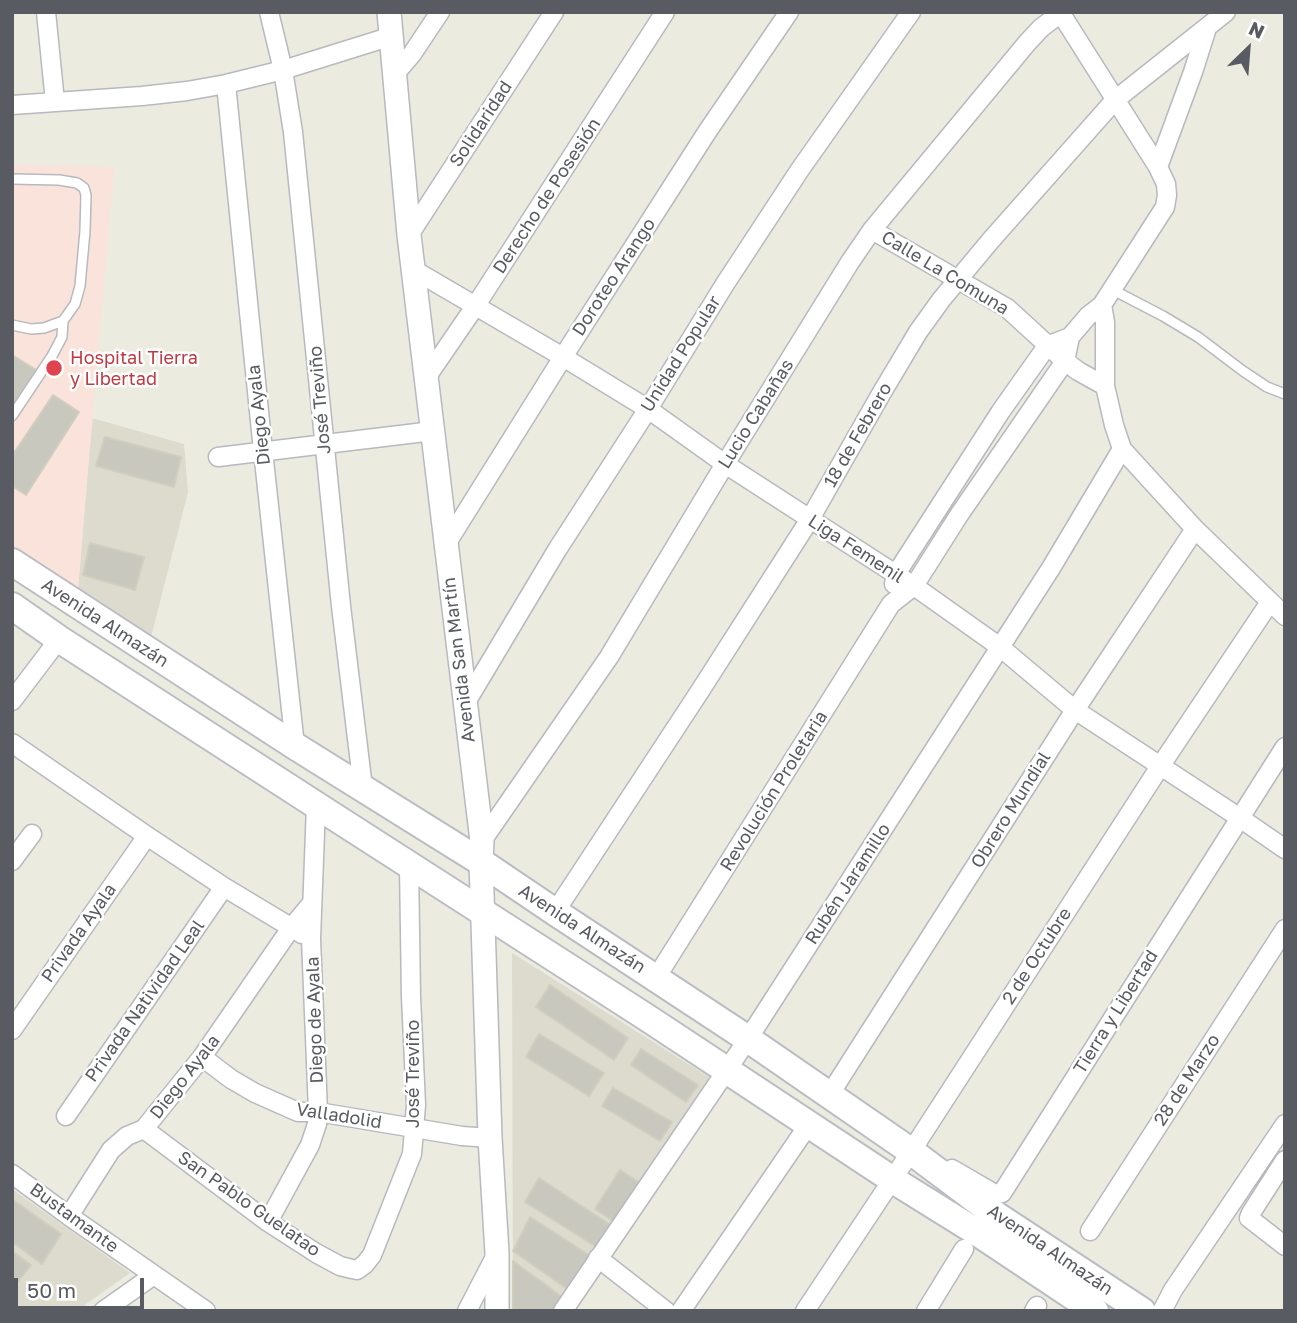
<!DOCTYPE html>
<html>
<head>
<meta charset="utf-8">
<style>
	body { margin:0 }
	#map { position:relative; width:1297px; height:1323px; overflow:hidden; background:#ecebdf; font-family:"Golos Text",sans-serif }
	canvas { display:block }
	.frame { position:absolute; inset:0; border:14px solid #585b61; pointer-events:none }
	.north { position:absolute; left:1213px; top:14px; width:70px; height:70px; -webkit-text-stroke:5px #fff; paint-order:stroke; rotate:25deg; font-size:19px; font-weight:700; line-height:28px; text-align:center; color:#585b61 }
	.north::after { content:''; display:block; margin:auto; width:24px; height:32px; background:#585b61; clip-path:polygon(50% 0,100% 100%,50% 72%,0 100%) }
	.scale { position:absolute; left:14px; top:1278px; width:130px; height:32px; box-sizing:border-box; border:4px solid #585b61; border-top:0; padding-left:9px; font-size:21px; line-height:24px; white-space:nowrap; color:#585b61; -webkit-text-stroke:5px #fff; paint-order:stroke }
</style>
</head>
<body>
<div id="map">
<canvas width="1297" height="1323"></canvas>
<div class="frame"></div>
<div class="north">N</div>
<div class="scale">50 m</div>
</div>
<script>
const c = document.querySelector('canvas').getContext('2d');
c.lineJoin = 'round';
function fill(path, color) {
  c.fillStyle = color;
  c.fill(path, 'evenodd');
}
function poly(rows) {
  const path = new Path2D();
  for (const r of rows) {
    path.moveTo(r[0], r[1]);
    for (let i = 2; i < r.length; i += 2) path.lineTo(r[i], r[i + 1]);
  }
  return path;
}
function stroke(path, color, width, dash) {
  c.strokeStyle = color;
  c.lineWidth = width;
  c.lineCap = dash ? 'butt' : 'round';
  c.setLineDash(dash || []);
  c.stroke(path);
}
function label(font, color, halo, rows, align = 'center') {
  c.font = font + ' "Golos Text",sans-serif';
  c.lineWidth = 5;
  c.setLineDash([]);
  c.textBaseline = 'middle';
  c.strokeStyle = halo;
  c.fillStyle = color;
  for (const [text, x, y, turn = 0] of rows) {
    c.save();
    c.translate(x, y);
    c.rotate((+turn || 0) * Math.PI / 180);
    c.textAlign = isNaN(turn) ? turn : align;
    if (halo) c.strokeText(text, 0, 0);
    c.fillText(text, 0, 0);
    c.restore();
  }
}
const education = poly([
	[92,418,184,444,188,492,151,637,78,589],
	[512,953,709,1077,558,1311,513,1311],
	[12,1189,130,1273,76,1311,12,1311]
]);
const medical = poly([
	[12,164,114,167,78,589,12,546]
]);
const building = poly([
	[12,355,38,371,12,410,12,355],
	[53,395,79,412,26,495,12,486,12,456,53,395],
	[105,437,181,457,174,487,96,466,105,437],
	[90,543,144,557,135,590,83,575,90,543],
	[550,985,628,1038,614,1060,536,1007,550,985],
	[539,1034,604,1073,589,1096,526,1057,539,1034],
	[641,1049,698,1085,686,1102,631,1065,641,1049],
	[613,1088,672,1122,660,1141,602,1106,613,1088],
	[620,1170,640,1183,615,1222,595,1209,620,1170],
	[539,1178,612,1226,598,1248,525,1202,539,1178],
	[12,1199,61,1234,42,1264,12,1242,12,1199],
	[530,1217,592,1257,570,1291,513,1251,530,1217],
	[12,1251,31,1265,12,1289,12,1251],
	[513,1261,565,1299,558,1311,513,1311,513,1261]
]);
const service = poly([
	[12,179,59,180,77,183,84,188,86,195,85,231,80,286,75,304,63,321,44,328,31,329,12,325],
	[1113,290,1163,316,1198,337,1243,371,1267,387,1285,394],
	[12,416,52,356,62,337,63,321]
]);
const minor = poly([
	[46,12,55,102],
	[269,12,283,70,293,132,341,606,363,788],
	[395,74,412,54,440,12],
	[226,84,263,451,295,746],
	[12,105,142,96,187,91,226,84,283,70,392,36],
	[1158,167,1193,72,1207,28],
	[872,230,1007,308,1065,361,1078,371,1105,386],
	[409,235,554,12],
	[414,270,563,357,648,409,725,464,914,586,1000,647,1075,710,1240,818,1285,849],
	[1102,305,1105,322,1105,386,1114,425,1122,449,1195,529,1285,616],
	[426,378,476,305,665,12],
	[218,457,433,431],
	[445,546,563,357,707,132,789,12],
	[894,584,896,574,1001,411,1047,346,1070,337],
	[12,701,59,639],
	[465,704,557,550,648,409,725,284,799,171,911,12],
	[12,743,147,836,224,887,302,934],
	[482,841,609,657,725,464,850,262,872,230,1027,43,1041,28,1062,12],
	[12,861,32,834],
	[555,912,700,691,810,519,881,394,918,332,941,300,991,240,1115,100,1226,12],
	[656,978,891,604,914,586,959,515,1065,361,1070,337,1088,316,1102,305,1165,207,1167,195,1166,184,1158,167,1060,12],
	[12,1030,147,836],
	[202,1057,231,1079,255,1093,298,1112,318,1112,462,1136,490,1138],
	[830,1094,1075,710,1195,529],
	[66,1116,224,887],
	[144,1129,268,1222,316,1253,340,1266,352,1269,357,1270,365,1264,372,1255,412,1154,416,1105,411,997,409,865],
	[1285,1160,1251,1213,1249,1218,1285,1246],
	[952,1169,995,1194,1002,1193,1285,747],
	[12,1174,69,1216,206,1311],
	[69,1216,111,1150,127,1136,144,1129,202,1057,291,928,312,903],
	[268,1222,310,1145,317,1124,318,1112,311,939,316,805],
	[1090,1231,1285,929],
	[598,1258,666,1311],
	[103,1311,154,1275],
	[467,1311,496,1255],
	[563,1311,748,1039,1051,568,1122,449],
	[681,1311,809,1124],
	[805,1311,914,1147,1161,765,1270,602],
	[926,1311,964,1249],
	[1034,1311,1037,1306],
	[1162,1311,1173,1290,1285,1124]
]);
const tertiary = poly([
	[389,12,409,235,482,841,481,862,490,1138,497,1253,497,1311]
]);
const secondary = poly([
	[12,562,295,746,481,862,555,912,748,1039,912,1152,996,1215,1142,1311],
	[12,606,59,639,316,805,646,1017,893,1180,975,1231,1095,1311]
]);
const markers = [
	[54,368,9,"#e0444e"]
];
const streetNames = [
	["Solidaridad",481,124,-57],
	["Derecho de Posesión",547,196,-57],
	["Calle La Comuna",945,273,31],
	["Doroteo Arango",614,277,-57],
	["Unidad Popular",681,354,-58],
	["José Treviño",320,400,-95],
	["Lucio Cabañas",756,414,-58],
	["Diego Ayala",259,415,-96],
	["18 de Febrero",858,435,-60],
	["Liga Femenil",856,549,33],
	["Avenida Almazán",105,623,33],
	["Avenida San Martín",459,660,-97],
	["Revolución Proletaria",774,791,-58],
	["Obrero Mundial",1011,810,-58],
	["Rubén Jaramillo",848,884,-57],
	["Avenida Almazán",582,929,33],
	["Privada Ayala",79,933,-55],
	["2 de Octubre",1037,956,-57],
	["Privada Natividad Leal",145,1001,-55],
	["Tierra y Libertad",1116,1012,-58],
	["Diego de Ayala",315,1020,-92],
	["José Treviño",413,1074,-90],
	["Diego Ayala",185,1077,-52],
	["28 de Marzo",1187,1080,-57],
	["Valladolid",339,1116,9],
	["San Pablo Guelatao",249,1204,35],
	["Bustamante",74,1218,36],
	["Avenida Almazán",1050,1250,34]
];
const healthNames = [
	["Hospital Tierra",70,358],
	["y Libertad",70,379]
];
fill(education, '#dcdbce');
fill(medical, '#fae3da');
fill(building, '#c8c8bf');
stroke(building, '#d0cebe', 2);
stroke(service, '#b7b9bf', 12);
stroke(minor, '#b7b9bf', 21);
stroke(tertiary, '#b7b9bf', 26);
stroke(secondary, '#babcc4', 30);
stroke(service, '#fff', 9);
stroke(minor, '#fff', 18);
stroke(tertiary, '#fff', 23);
stroke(secondary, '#fff', 26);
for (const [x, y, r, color] of markers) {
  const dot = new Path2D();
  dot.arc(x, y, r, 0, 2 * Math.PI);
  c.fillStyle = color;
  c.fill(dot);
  stroke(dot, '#fff', 2.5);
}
label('18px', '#585b61', '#fff', streetNames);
label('18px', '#be3a42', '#fff', healthNames, 'left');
</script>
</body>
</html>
